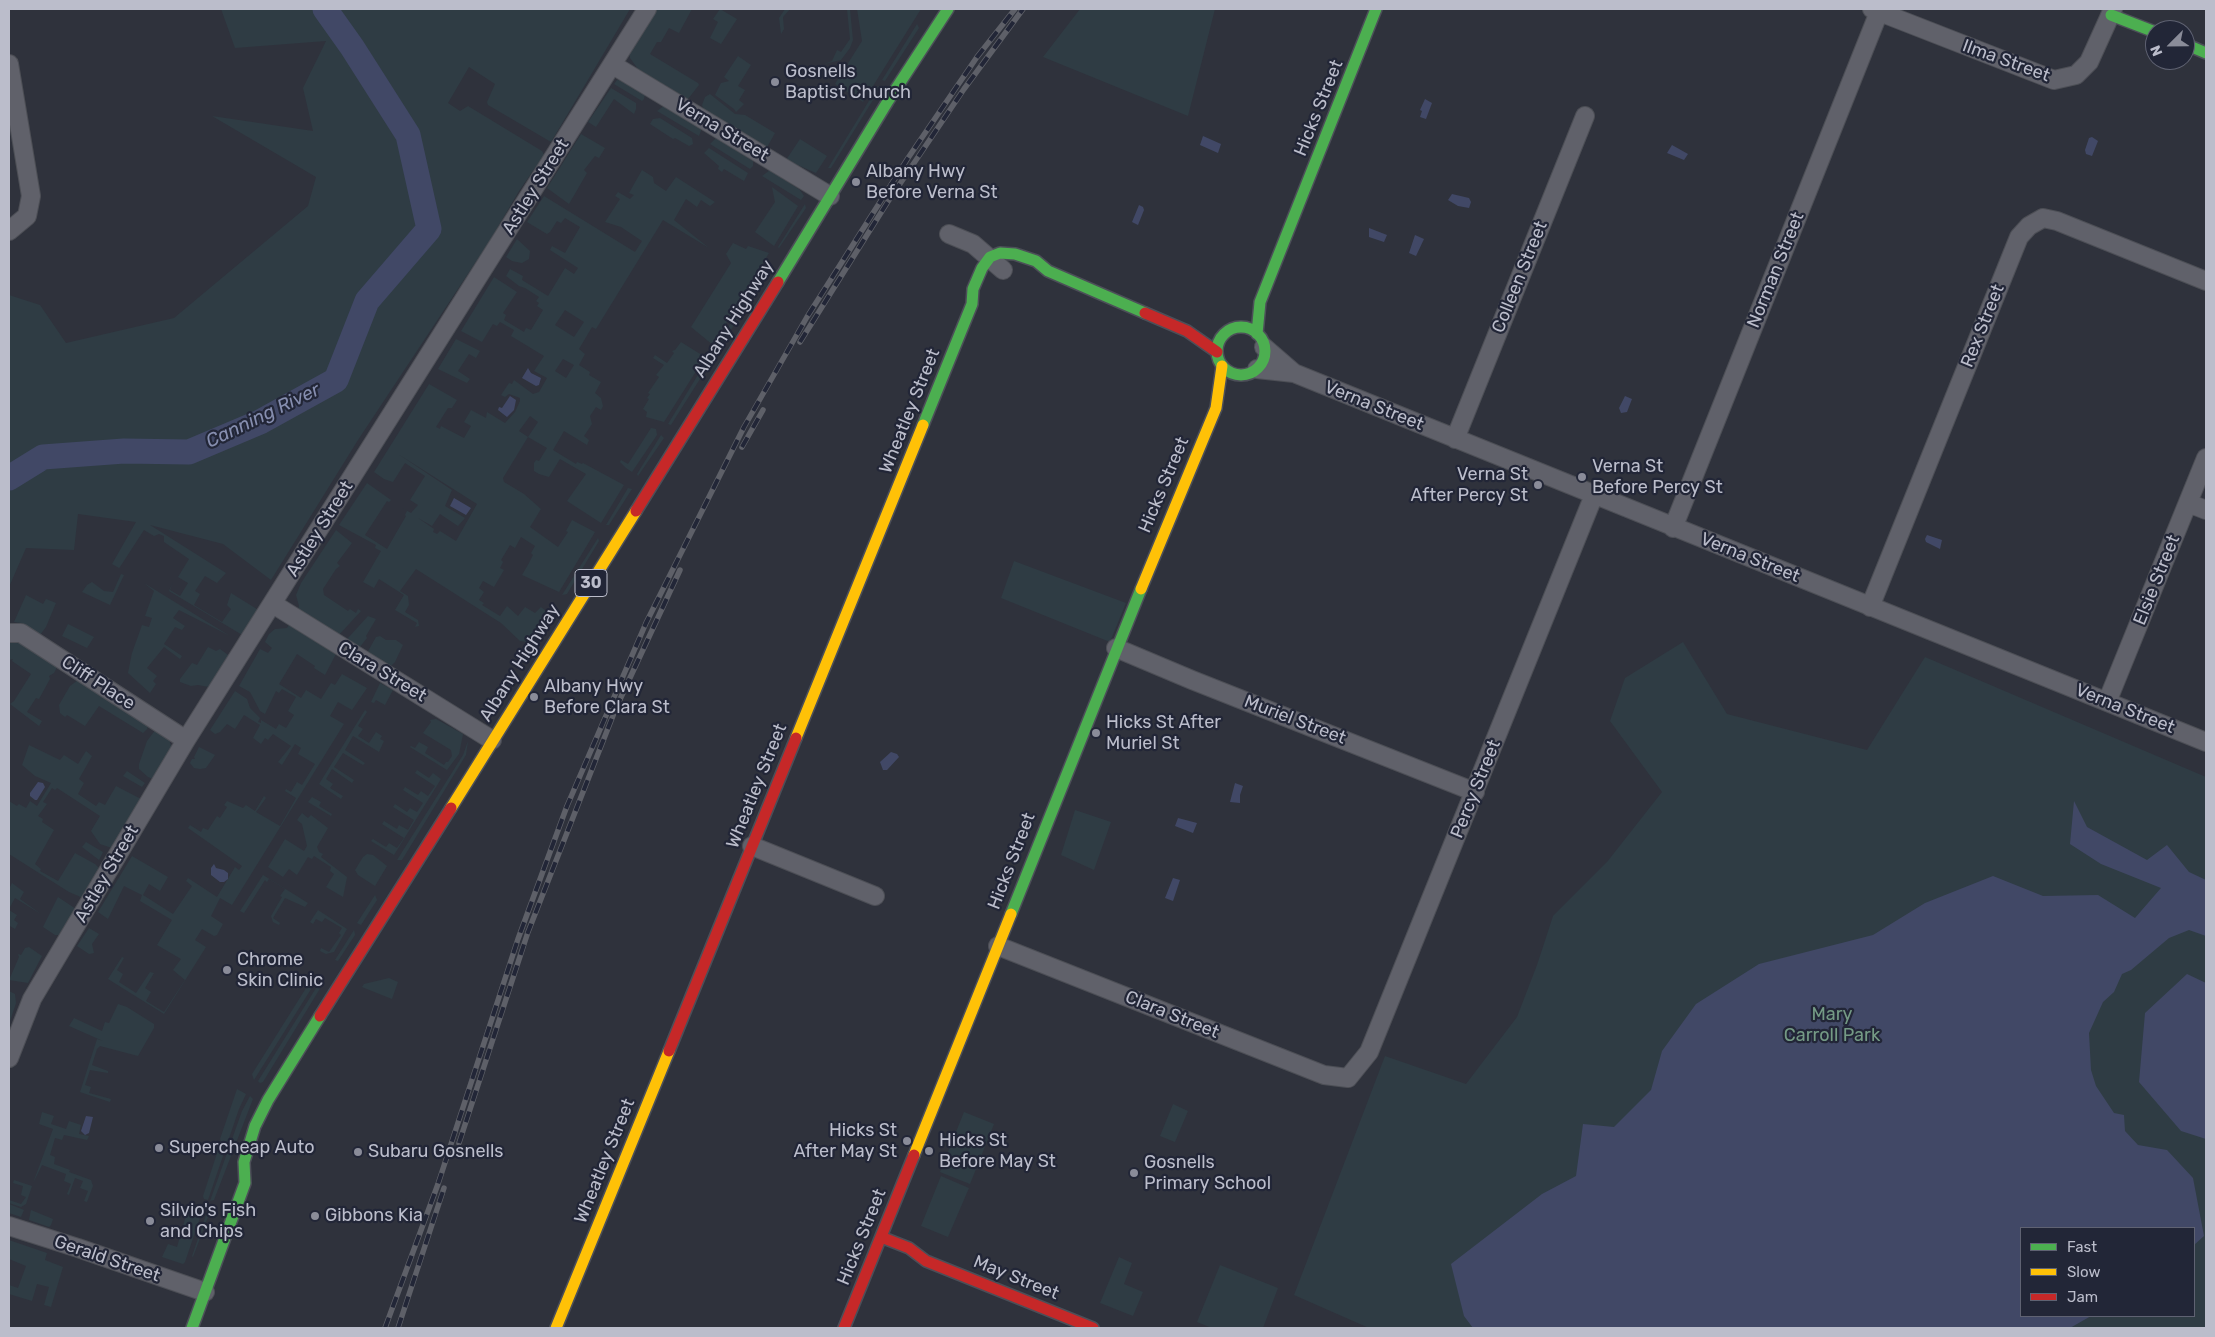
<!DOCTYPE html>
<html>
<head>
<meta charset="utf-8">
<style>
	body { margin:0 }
	#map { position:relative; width:2215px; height:1337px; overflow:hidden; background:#2f323c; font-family:Rubik,sans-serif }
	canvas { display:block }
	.frame { position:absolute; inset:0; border:10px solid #bbbdcb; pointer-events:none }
	.legend { position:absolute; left:2020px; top:1227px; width:175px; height:90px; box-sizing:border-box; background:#222637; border:1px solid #5f6272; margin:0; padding:6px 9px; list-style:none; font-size:15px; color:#bbbdcb }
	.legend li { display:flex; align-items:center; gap:10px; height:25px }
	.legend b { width:25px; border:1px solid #5f6272 }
	.north { position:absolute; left:2145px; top:20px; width:50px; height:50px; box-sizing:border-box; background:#222637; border:1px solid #5f6272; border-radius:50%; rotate:247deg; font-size:14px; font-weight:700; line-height:20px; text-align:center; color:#bbbdcb }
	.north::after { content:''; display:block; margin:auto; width:18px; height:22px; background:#8a8c99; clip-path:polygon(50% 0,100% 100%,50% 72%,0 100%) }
</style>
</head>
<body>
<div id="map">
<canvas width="2215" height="1337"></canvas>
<div class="frame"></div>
<ul class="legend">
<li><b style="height:6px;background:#4caf50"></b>Fast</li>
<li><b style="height:6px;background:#ffc107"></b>Slow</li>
<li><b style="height:6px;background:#c62828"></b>Jam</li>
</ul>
<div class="north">N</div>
</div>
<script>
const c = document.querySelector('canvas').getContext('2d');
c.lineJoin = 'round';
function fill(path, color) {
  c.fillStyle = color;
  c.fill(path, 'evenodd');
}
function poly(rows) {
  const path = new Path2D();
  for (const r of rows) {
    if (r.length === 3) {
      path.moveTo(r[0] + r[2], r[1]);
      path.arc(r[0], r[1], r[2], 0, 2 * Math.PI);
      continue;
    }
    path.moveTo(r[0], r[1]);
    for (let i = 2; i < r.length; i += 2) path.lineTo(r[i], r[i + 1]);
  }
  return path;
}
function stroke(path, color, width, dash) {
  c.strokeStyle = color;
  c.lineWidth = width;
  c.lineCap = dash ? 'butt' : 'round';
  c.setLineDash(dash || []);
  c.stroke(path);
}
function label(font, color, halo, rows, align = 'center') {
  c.font = font + ' Rubik,sans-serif';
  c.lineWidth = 4.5;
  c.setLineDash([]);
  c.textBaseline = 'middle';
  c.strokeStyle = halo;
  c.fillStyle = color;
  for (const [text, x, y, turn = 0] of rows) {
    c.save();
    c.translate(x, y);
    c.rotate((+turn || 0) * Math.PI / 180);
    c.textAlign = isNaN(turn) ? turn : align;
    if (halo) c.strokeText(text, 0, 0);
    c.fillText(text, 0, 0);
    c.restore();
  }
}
const green = poly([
	[221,9,630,9,551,142,488,105,487,102,495,84,469,67,448,103,460,111,468,106,542,151,544,155,519,191,489,242,358,440,271,580,223,544,150,525,226,573,217,583,205,576,195,591,200,594,194,605,222,622,231,609,227,605,231,593,260,611,244,636,169,591,173,582,170,590,180,596,188,583,178,577,189,559,164,542,164,536,159,534,154,536,144,530,120,567,119,568,112,564,136,522,78,514,74,550,26,548,9,587,9,295,40,305,66,343,174,318,308,206,316,177,212,116,313,131,303,88,326,41,235,48],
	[654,9,692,9,679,33,669,28,661,42,657,42,650,54,698,83,699,85,688,99,638,69,630,58,629,50],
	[720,9,737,19,721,44,710,38,718,22,713,19],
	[785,9,790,9,783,17,784,29,781,34,779,18],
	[847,9,850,9,853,40,850,48,841,60,824,64,832,61,837,50,841,52,850,39],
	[857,9,921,9,863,102,835,84,862,41],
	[1080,9,1215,9,1188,116,1043,57],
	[917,24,919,28,885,81,882,80],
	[738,56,751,65,738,86,745,90,739,100,744,104,736,112,734,109,715,95,721,83,729,81,724,77],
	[617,80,626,81,645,93,644,99,642,101,614,84],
	[878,86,881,87,831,168,828,168],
	[611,88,636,103,636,109,634,114,614,99,596,127,588,122],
	[710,94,735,114,745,115,775,133,765,151,704,110,702,105,705,97],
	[665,105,702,128,699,136,657,111],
	[660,118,692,138,693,144,689,146,675,138,673,139,650,124,653,119],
	[581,134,605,148,599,158,595,156,584,170,587,173,569,204,547,188],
	[716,138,753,161,753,166,750,169,710,144],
	[800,139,827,156,816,173,786,160],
	[709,148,748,173,744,181,724,169,722,172,718,169,719,166,704,153],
	[642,170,653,177,654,183,666,191,676,177,715,202,710,206,701,200,697,207,686,199,674,220,709,248,663,220,596,329,592,327,579,349,585,354,579,365,590,372,589,375,601,382,595,393,601,398,603,406,601,410,596,407,590,416,592,424,584,436,589,440,587,445,564,431,553,450,576,464,577,462,582,464,583,463,624,485,601,523,567,501,586,474,560,459,549,477,539,474,534,471,534,463,536,460,539,461,547,448,528,437,503,478,504,482,524,494,541,509,530,527,558,547,568,532,566,531,572,520,595,532,559,592,522,575,529,563,533,555,531,553,535,546,521,537,515,548,510,545,501,560,503,562,500,568,504,570,494,587,483,581,479,588,484,592,479,600,484,603,482,605,500,616,507,606,518,616,525,607,535,613,541,607,546,611,528,642,520,641,501,623,416,569,400,591,408,596,409,605,405,612,418,620,419,626,415,627,417,623,395,610,404,595,379,579,374,588,363,582,381,551,375,548,376,545,339,525,367,483,391,500,389,502,387,501,365,535,387,549,406,516,405,515,407,511,402,508,411,513,418,505,410,500,425,476,405,463,393,482,384,479,374,472,429,384,457,400,452,408,448,408,436,427,440,429,441,426,464,438,471,426,464,422,471,410,486,418,487,412,505,423,515,412,520,401,520,398,509,394,505,397,501,395,509,383,512,384,514,380,495,366,533,394,539,392,547,378,534,371,544,356,511,336,514,330,500,322,497,326,493,324,482,342,461,331,494,277,517,292,503,313,506,315,504,320,524,332,526,328,531,330,543,310,537,306,539,303,536,301,539,297,525,288,519,286,506,276,510,269,523,276,522,280,548,296,565,268,574,274,578,268,550,250,552,246,565,253,580,227,565,218,561,223,557,221,550,232,547,234,527,222,544,196,635,252,642,241,621,227,605,222,620,199,615,196,618,192,630,199,634,195,629,193],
	[565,310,584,322,574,337,555,325],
	[563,359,574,365,566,378,555,371],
	[530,416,538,422,528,437,519,431],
	[398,454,477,504,456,541,440,531,437,534,433,532,434,529,418,518,432,526,440,514,458,526,465,518,445,506,452,490],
	[770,170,800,190,804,196,801,200,762,176],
	[772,187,798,206,774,246,755,232,775,202],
	[805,204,806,208,779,248,778,247],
	[517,239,530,251,529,259,522,263,512,261,506,257],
	[733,243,746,249,748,246,769,253,713,345,691,327,731,263,726,254],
	[753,286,757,289,720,347,716,347],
	[456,339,480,351,476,358,469,354,458,371,470,379,467,383,438,369],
	[681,342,705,357,664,422,646,417,647,412,643,409,649,399,647,398,650,394,648,393,659,377,656,375,664,365,653,358,655,355,667,363,674,353,672,351,675,350],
	[707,360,710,363,671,425,668,424],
	[651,428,656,429,657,435,632,472,626,468,620,462,621,460,628,464],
	[661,435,664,438,638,476,637,474],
	[628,488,632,489,609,525,606,525],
	[336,530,352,543,337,563,340,566,336,569,323,589,324,595,348,611,350,609,356,613,358,609,361,611,338,636,302,613,298,609,299,606,296,595,301,583],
	[598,538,599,541,567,594,562,595],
	[1014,561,1126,603,1110,642,1001,598],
	[121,574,124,575,110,605,82,592,87,585,92,582,104,591,113,592],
	[144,583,230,636,179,610,173,618,185,626,182,630,175,627,164,644,182,656,180,659,164,647,147,668,157,676,153,681,156,684,150,693,128,673,132,653,142,625,149,627,152,618,145,616,154,591],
	[26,595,43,604,46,599,56,603,46,627,40,635,21,623,14,622],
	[368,616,376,619,366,636,367,638,359,648,348,641,348,638],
	[68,624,94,637,87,648,62,636],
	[289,625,336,654,325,675,314,668,315,666,297,654,279,684,301,698,306,690,321,699,331,683,335,685,342,674,367,688,352,710,338,702,330,716,344,724,232,905,220,898,211,916,223,924,217,935,214,936,202,929,195,940,206,947,164,1014,108,979,122,957,124,958,117,970,123,974,119,982,136,993,150,972,154,973,145,988,151,992,146,1001,164,1012,185,980,173,970,181,959,157,945,172,920,140,901,142,895,124,886,108,919,98,912,132,856,168,877,160,891,149,884,143,895,173,914,192,886,186,881,188,878,217,897,235,867,239,870,242,866,188,828,190,825,201,832,203,828,208,830,217,816,220,818,227,807,224,805,227,801,243,808,246,805,255,811,264,796,266,798,256,812,280,826,296,798,285,791,286,789,291,792,297,782,302,785,315,764,298,754,301,748,295,744,282,765,278,762,291,746,273,734,268,740,265,738,261,744,253,738,260,725,244,715,235,729,227,724,220,732,215,734,210,730,235,691,247,699,250,708,260,718,258,722,261,723,261,720,276,729,279,724,286,728,294,715,288,711,296,697,282,689,279,693,276,691,265,714,260,711,250,692,239,686,260,649,268,653,272,648,265,642,269,634,275,629,287,628],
	[380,636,386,640,396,640,403,645,395,662,390,667,367,653,376,637],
	[9,639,23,645,57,667,54,673,49,676,50,679,39,699,36,698,27,712,42,721,39,726,10,704,14,701,31,674,12,661,13,659,9,660],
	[1683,642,1727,714,1867,750,1925,657,2206,777,2206,1328,1369,1328,1294,1295,1385,1056,1466,1084,1517,1017,1537,965,1553,916,1607,862,1662,792,1610,721,1625,678],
	[2021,1228,2194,1228,2194,1316,2021,1316],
	[208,647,216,651,220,649,231,657,214,685,209,687,198,685,191,686,180,682,180,679,192,663,197,665],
	[78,680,149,724,147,729,143,733,99,706,85,726,67,715,65,717,60,713,59,705,70,686],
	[508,682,512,682,494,710,487,718,484,719],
	[380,683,393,690,385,705,376,700,374,703,371,702],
	[365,710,367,712,358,726,363,729,358,736,369,743,376,732,382,736,380,739,384,741,379,752,353,736,345,750,365,763,363,765,343,753,334,767,354,780,352,783,332,769,326,779,333,784,330,788,343,796,341,799,319,784],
	[436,719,463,734,459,754,447,770,410,747,411,746,415,748,419,742,428,747,425,753,444,765,446,762,448,762,452,756,451,750,423,733,431,722,430,720],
	[156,729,169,738,172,751,155,780,148,777,139,769,139,764,147,741],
	[468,741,466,755,402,860,397,860,463,755],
	[29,745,60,760,64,755,78,764,86,751,92,756,79,779,84,783,78,794,96,806,99,802,105,805,116,786,141,799,112,848,100,844,91,831,100,816,57,788,55,790,52,788,43,802,47,804,38,816,43,819,42,822,54,830,35,864,41,869,40,871,58,881,75,853,95,864,100,869,83,898,69,892,9,854,9,801,17,806,19,804,26,808,30,801,37,806,51,783,35,776,22,765],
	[199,747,215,755,206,768,200,769,194,768,190,763,192,759,195,759,194,757],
	[417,770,429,778,433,773,441,779,394,855,371,841,373,839,386,847,389,843,397,848,404,838,382,824,384,821,397,829,399,825,408,830,414,820,393,807,395,804,407,812,410,808,417,812,423,803,403,790,405,787,418,795,421,791,428,796,435,786,415,773],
	[127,771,145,783,142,787,123,776],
	[312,797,321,802,319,806,332,814,331,816,308,802],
	[1075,810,1111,822,1094,870,1061,855],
	[302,813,308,818,311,815,328,828,317,847,319,852,323,854,321,857,347,877,343,897,326,887,334,874,330,871,331,867,314,856,312,859,308,857,297,875,289,869,283,877,268,867,285,839,304,851,307,846,302,824,297,820],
	[86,842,103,852,99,860,82,847],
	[367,854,373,855,387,866,375,886,358,875,355,870,363,857],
	[263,875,308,903,305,907,285,898,273,918,280,923,279,925,273,922,271,916,282,897,280,896,285,889,269,879,267,882,265,880,244,913,240,911],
	[12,883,24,892,20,899,41,914,15,898,9,909,9,889],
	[375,895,377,900,361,925,357,923],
	[58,897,76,909,59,935,55,935,43,927],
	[9,910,17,915,14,920,18,923,15,929,10,926,9,927],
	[318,910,347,929,334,952,326,954,320,951,321,948,329,952,341,935,339,933,342,928,325,918,322,922,316,919,313,924,310,922],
	[89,928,99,934,92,944,94,953,89,954,77,946],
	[354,930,355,935,338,961,335,960],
	[29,947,42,956,28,983,9,980,19,957,18,954,21,955,25,948],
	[313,977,318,978,254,1080,252,1074],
	[389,978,398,982,392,999,362,987,364,984],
	[321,980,324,982,263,1082,260,1083,258,1081],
	[9,991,15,994,16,1003,9,1024],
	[118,1004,127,1007,154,1024,154,1028,138,1056,100,1046,97,1049,92,1065,108,1071,108,1073,90,1070,85,1085,91,1087,89,1093,111,1099,110,1102,80,1092,97,1039,103,1041,69,1026,74,1018,102,1031,105,1022,109,1023],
	[237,1089,246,1094,239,1109,208,1200,204,1199,203,1196,221,1141,220,1139],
	[250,1096,253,1099,214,1200,210,1201,242,1111],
	[1173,1104,1188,1111,1175,1142,1160,1136],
	[42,1112,54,1116,51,1124,66,1129,69,1121,81,1125,79,1134,89,1136,87,1140,64,1135,62,1140,55,1138,50,1155,55,1157,54,1164,70,1170,69,1172,91,1180,93,1186,87,1202,84,1201,88,1191,80,1188,83,1181,75,1178,69,1195,67,1194,71,1184,64,1181,66,1174,42,1165,33,1183,53,1129,39,1124],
	[964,1112,994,1124,970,1184,940,1172],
	[941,1176,969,1188,948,1237,921,1226],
	[14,1180,32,1186,26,1204,21,1207,9,1203,9,1200,21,1204,26,1197,21,1195,23,1186,13,1183],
	[9,1204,24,1210,21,1217,9,1213],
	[31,1210,53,1219,51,1225,49,1227,29,1220],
	[187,1212,202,1212,185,1262,183,1264,162,1257,168,1244,177,1247],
	[206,1215,208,1217,193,1257,192,1256],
	[9,1240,47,1253,45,1260,63,1267,51,1307,44,1305,49,1287,37,1284,32,1301,9,1294,9,1285,18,1288,26,1266,9,1259],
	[1119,1257,1132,1263,1124,1284,1143,1292,1133,1316,1100,1303],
	[1220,1265,1278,1288,1263,1328,1212,1328,1197,1322]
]);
const water = poly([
	[1425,99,1432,103,1426,119,1420,117,1422,111,1420,110],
	[1203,136,1221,144,1218,153,1200,145],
	[2092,137,2098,141,2092,156,2086,154,2085,150,2089,138],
	[1672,145,1688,154,1684,160,1667,153],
	[1452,194,1469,198,1471,202,1469,208,1458,206,1448,200],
	[1139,205,1143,207,1144,210,1138,225,1132,222],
	[1369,228,1387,235,1384,242,1369,237],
	[1415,235,1424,239,1416,256,1409,253],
	[528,368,531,373,541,378,539,385,536,386,522,378],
	[510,396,516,400,514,410,507,417,498,410,499,407,502,408],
	[1625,396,1632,399,1627,412,1621,413,1619,408],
	[454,498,471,508,466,515,450,506],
	[1927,535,1942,540,1940,549,1926,542,1925,539],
	[891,752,897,754,899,757,887,770,883,770,880,762],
	[38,782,43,783,45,787,37,800,35,800,30,796,30,793],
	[1235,783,1243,786,1240,795,1240,803,1230,802],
	[2074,801,2087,827,2147,860,2167,845,2189,872,2206,880,2206,936,2189,930,2169,938,2131,970,2122,974,2114,992,2103,1002,2089,1033,2091,1070,2096,1086,2114,1113,2124,1115,2125,1131,2138,1145,2167,1150,2193,1178,2204,1236,2194,1245,2194,1228,2021,1228,2021,1316,2091,1316,2070,1328,1473,1328,1464,1316,1451,1264,1542,1194,1576,1176,1583,1124,1614,1127,1651,1090,1662,1051,1696,1004,1759,964,1873,935,1925,903,1993,876,2043,896,2098,895,2135,918,2161,888,2101,864,2070,844],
	[1178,818,1197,823,1193,833,1175,826],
	[214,864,216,868,224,870,228,873,228,879,224,882,220,882,211,875,211,868],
	[1173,878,1180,880,1173,901,1165,898],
	[2187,974,2206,983,2206,1139,2181,1131,2139,1082,2145,1013],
	[86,1116,93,1117,89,1133,85,1135,81,1131]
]);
const river = poly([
	[9,478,43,457,124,451,189,452,260,422,336,380,367,301,429,229,408,135,352,47,325,9]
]);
const street = poly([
	[1872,9,2054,80,2076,75,2089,62,2113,9],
	[9,64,31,196,27,216,9,231],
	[613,65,830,196],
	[949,234,973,244,1003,270],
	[1264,347,1294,373],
	[1257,369,1294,373,2206,742],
	[1455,439,1585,116],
	[2188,503,2206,510],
	[1673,528,1879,12],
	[273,604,492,740],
	[1870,607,2019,237,2029,226,2043,218,2057,221,2206,281],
	[9,633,21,633,186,740],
	[1116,648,1192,680,1475,792],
	[2107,702,2206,458],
	[752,846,875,896],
	[998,946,1324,1075,1348,1078,1369,1052,1594,495],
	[9,1058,32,999,186,740,647,9],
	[9,1226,78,1248,205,1292]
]);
const fast = poly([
	[2111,15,2155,32],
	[2185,44,2206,53],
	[778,282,888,101,948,9],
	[1241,351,24],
	[1257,334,1260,302,1376,9],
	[923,425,972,304,973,289,982,268,990,257,1000,253,1015,254,1036,261,1048,271,1145,313],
	[1011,914,1141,589],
	[192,1328,245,1183,244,1162,255,1126,268,1100,320,1016]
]);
const slow = poly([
	[1141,589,1216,408,1222,366],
	[796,738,923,425],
	[451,808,636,511],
	[914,1155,1011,914],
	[556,1328,669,1051]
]);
const jam = poly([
	[1145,313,1187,331,1217,352],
	[636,511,778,282],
	[320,1016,451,808],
	[669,1051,796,738],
	[881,1237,909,1248,926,1261,1093,1328],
	[844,1328,914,1155]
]);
const rail = poly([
	[800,342,887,203,964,89,1023,9],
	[742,447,763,410],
	[459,1143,528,932,616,708,680,570],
	[385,1328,438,1184,518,939,567,806,646,623,744,427,807,317,908,158,977,57,1015,9],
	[398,1328,444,1188]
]);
const markers = [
	[775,82,5,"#8a8c99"],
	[856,182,5,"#8a8c99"],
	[1582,477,5,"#8a8c99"],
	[1538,485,5,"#8a8c99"],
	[534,697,5,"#8a8c99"],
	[1096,733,5,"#8a8c99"],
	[227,970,5,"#8a8c99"],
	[907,1141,5,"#8a8c99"],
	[159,1148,5,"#8a8c99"],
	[929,1151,5,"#8a8c99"],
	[358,1152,5,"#8a8c99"],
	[1134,1173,5,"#8a8c99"],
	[315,1216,5,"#8a8c99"],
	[150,1221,5,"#8a8c99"]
];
const shields = [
	[591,583,32]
];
const shieldNames = [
	["30",591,583]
];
const streetNames = [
	["Ilma Street",2006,61,20],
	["Hicks Street",1319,108,-68],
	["Verna Street",722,130,31],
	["Astley Street",536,187,-58],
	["Norman Street",1776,270,-68],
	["Colleen Street",1520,277,-68],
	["Albany Highway",734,319,-58],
	["Rex Street",1983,326,-68],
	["Verna Street",1374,406,22],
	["Wheatley Street",910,411,-68],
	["Hicks Street",1164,485,-67],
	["Astley Street",320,529,-58],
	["Verna Street",1750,558,22],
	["Elsie Street",2157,580,-68],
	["Albany Highway",520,663,-58],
	["Clara Street",382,672,31],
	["Cliff Place",98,683,33],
	["Verna Street",2125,709,22],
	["Muriel Street",1295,720,21],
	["Wheatley Street",757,786,-68],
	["Percy Street",1476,789,-68],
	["Hicks Street",1012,861,-69],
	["Astley Street",107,874,-60],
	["Clara Street",1172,1015,22],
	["Wheatley Street",605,1161,-68],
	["Hicks Street",862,1237,-68],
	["Gerald Street",107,1259,19],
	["May Street",1016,1278,22]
];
const poiNames = [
	["Gosnells",785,72],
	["Baptist Church",785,93],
	["Albany Hwy",866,172],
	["Before Verna St",866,193],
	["Verna St",1592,467],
	["Before Percy St",1592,488],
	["Verna St",1528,475,"right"],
	["After Percy St",1528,496,"right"],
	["Albany Hwy",544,687],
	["Before Clara St",544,708],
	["Hicks St After",1106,723],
	["Muriel St",1106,744],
	["Chrome",237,960],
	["Skin Clinic",237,981],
	["Hicks St",897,1131,"right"],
	["After May St",897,1152,"right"],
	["Hicks St",939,1141],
	["Before May St",939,1162],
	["Supercheap Auto",169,1148],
	["Subaru Gosnells",368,1152],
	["Gosnells",1144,1163],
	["Primary School",1144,1184],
	["Silvio's Fish",160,1211],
	["and Chips",160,1232],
	["Gibbons Kia",325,1216]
];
const parkNames = [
	["Mary",1832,1015],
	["Carroll Park",1832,1036]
];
const waterNames = [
	["Canning River",263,416,-26]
];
fill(green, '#2f3c44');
fill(water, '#414866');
stroke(river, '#414866', 25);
stroke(street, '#4d4f56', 20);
stroke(fast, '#4c4f58', 14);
stroke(slow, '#4c4f58', 14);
stroke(jam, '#4c4f58', 14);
stroke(street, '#60616a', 18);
stroke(fast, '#4caf50', 11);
stroke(slow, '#ffc107', 11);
stroke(jam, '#c62828', 11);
stroke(rail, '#5e6068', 5.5);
stroke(rail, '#222637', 4, [11]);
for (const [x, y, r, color] of markers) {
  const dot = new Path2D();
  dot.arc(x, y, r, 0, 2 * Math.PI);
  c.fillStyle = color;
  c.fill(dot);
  stroke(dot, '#222637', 2);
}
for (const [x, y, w] of shields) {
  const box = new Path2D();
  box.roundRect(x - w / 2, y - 13.5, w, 27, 4);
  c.fillStyle = '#222637';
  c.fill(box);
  stroke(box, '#bbbdcb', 1);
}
label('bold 16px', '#bbbdcb', null, shieldNames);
label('18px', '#bbbdcb', '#222637', streetNames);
label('18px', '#bbbdcb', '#222637', poiNames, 'left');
label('18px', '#749a85', '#222637', parkNames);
label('italic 19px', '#868eaf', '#222637', waterNames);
</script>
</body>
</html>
